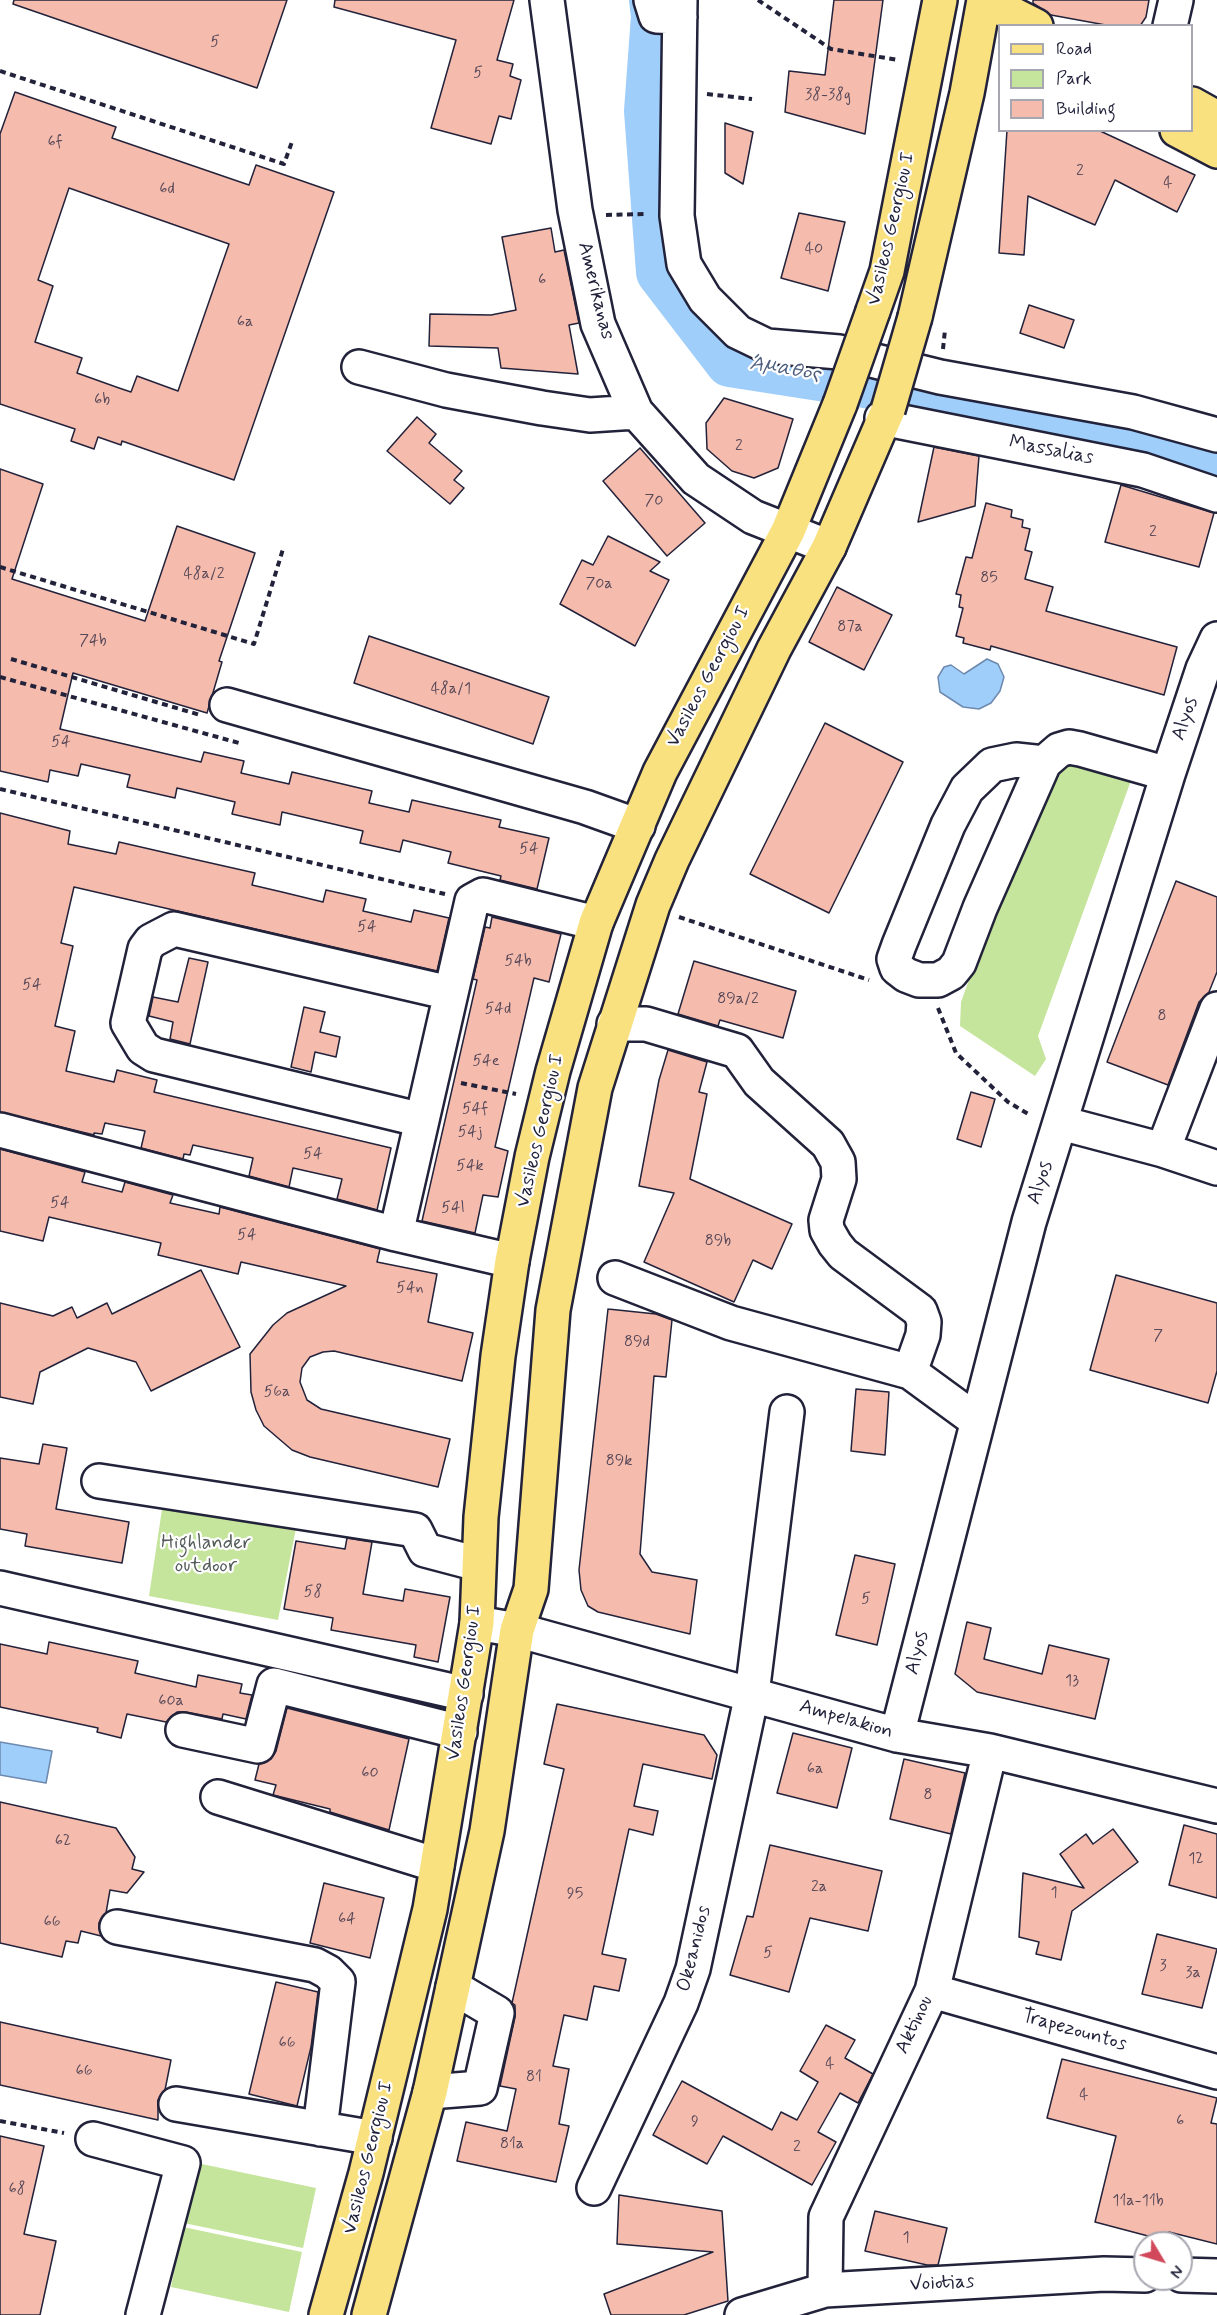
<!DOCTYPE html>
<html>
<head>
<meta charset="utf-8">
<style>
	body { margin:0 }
	#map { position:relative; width:1217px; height:2315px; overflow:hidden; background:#fff; font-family:Mynerve,sans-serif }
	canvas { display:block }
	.legend { position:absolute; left:998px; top:24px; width:195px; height:108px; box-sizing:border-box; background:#fff; border:2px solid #a7a7b1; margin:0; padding:8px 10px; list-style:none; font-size:18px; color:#22223b }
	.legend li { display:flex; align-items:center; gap:12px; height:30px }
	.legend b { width:30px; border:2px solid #a7a7b1 }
	.north { position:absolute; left:1133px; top:2231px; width:60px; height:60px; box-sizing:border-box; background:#fff; border:2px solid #a7a7b1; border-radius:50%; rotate:128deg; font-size:16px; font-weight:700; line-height:24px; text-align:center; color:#22223b }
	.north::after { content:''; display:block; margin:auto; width:21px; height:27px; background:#d1495b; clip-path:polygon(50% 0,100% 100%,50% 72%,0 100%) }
</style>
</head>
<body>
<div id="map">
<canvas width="1217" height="2315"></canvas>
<ul class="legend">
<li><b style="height:8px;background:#fae180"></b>Road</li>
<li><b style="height:16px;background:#c5e49c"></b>Park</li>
<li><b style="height:16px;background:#f5bbad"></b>Building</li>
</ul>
<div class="north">N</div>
</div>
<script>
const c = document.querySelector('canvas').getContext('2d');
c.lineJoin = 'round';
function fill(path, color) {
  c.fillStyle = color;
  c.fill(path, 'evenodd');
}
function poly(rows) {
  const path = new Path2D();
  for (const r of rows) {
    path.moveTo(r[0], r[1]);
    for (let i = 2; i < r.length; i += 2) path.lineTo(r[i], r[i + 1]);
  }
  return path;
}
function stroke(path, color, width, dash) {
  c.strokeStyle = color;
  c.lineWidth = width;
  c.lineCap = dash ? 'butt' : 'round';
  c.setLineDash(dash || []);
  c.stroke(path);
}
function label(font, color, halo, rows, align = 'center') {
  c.font = font + ' Mynerve,sans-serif';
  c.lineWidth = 4.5;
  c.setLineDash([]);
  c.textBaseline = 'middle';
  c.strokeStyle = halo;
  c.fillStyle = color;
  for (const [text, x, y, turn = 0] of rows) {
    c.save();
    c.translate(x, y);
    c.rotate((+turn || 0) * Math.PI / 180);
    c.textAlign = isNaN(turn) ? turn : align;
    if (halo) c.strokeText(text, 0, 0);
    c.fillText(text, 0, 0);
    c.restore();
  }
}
const green = poly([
	[1066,762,1133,775,1038,1036,1046,1059,1035,1076,960,1026,961,1002,994,911,1051,782],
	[164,1496,297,1523,278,1620,149,1596],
	[197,2163,316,2188,303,2248,184,2223],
	[183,2227,302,2252,289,2312,171,2287]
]);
const water = poly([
	[987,659,998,664,1004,677,1000,691,991,703,979,709,963,707,940,692,938,677,944,667,951,665,964,674,987,659],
	[0,1742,52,1751,46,1783,0,1775,0,1742]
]);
const river = poly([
	[654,0,656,16,649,111,661,272,730,362,923,392,1217,463]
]);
const building = poly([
	[14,0,287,0,257,88,13,4,14,0],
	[335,0,514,0,497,60,513,64,510,76,521,80,511,119,499,116,491,144,431,128,456,40,334,7,335,0],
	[834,0,883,0,865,134,785,112,789,71,825,75,834,0],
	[1033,0,1149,0,1146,17,1140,26,1111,26,1051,15,1033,3,1033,0],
	[15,92,116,127,112,138,249,185,256,165,334,192,234,480,122,441,121,445,98,437,94,449,71,441,75,429,0,404,0,134,15,92],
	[69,188,229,244,178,391,137,376,131,392,119,388,77,373,82,358,35,342,53,286,38,280,69,188],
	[725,123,753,132,743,184,725,173,725,123],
	[1007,130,1098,130,1195,175,1177,212,1115,180,1095,225,1028,196,1024,255,999,253,1007,130],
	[799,213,845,222,828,291,781,278,799,213],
	[551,228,555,252,564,250,579,323,569,325,578,374,501,368,498,348,429,346,430,314,491,315,516,310,502,237,551,228],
	[1029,305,1074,320,1064,348,1020,333,1029,305],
	[724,398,793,419,778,468,754,478,732,471,707,449,706,423,724,398],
	[417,417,436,434,429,443,462,471,454,480,464,488,450,504,387,451,417,417],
	[934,447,979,456,975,506,918,522,934,447],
	[640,448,705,523,667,556,603,481,640,448],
	[0,469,43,484,12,579,145,621,177,526,255,553,219,661,222,662,207,713,73,673,60,729,201,762,204,752,244,761,241,773,289,784,292,772,372,791,369,803,409,812,412,800,501,820,499,827,549,838,537,889,500,880,501,876,448,863,451,852,403,840,400,852,360,843,363,831,282,812,280,825,232,814,235,802,177,788,175,798,127,787,130,775,81,764,78,776,50,770,48,782,0,771,0,469],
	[1121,485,1214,513,1199,567,1105,542,1121,485],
	[986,503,1012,510,1011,517,1023,520,1022,527,1030,529,1025,550,1032,552,1025,579,1053,587,1046,611,1177,647,1164,695,991,646,990,650,963,643,964,638,956,636,963,608,959,607,961,595,956,594,966,557,972,558,986,503],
	[608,536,660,562,650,571,669,580,635,646,560,604,582,560,593,565,608,536],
	[837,587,892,615,864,670,809,642,837,587],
	[369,636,549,697,533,744,354,683,369,636],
	[825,723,903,762,829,913,750,874,825,723],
	[0,813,70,831,68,844,116,854,119,842,193,859,255,873,252,885,282,892,323,902,326,890,366,899,363,911,411,922,414,910,449,918,437,971,74,887,61,943,73,946,55,1026,75,1031,66,1071,114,1082,117,1070,157,1080,154,1092,391,1148,377,1210,337,1199,342,1179,293,1168,289,1187,249,1176,253,1158,193,1145,190,1155,184,1154,183,1159,141,1148,145,1131,105,1123,102,1134,94,1133,94,1135,0,1112,0,813],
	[1176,881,1217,897,1217,972,1209,992,1199,1002,1168,1085,1107,1062,1176,881],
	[492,917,561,934,549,982,534,978,495,1147,508,1151,498,1197,483,1195,475,1233,422,1221,477,980,473,979,485,927,490,928,492,917],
	[189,958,208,962,190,1044,170,1039,173,1022,149,1016,153,997,178,1002,189,958],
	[694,961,796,991,783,1038,720,1020,718,1026,678,1014,694,961],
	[304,1007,325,1012,320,1032,340,1037,336,1057,315,1052,311,1072,291,1067,304,1007],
	[668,1050,707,1062,699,1092,707,1094,690,1179,792,1224,772,1269,753,1260,734,1302,644,1262,674,1193,639,1186,659,1080,668,1050],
	[971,1092,995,1099,981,1147,957,1139,971,1092],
	[0,1149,85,1172,82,1182,122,1192,125,1182,173,1195,170,1203,219,1214,220,1207,380,1249,377,1262,437,1274,428,1322,473,1333,462,1381,334,1351,323,1352,310,1357,302,1368,300,1382,307,1400,321,1409,450,1439,438,1487,310,1457,292,1450,264,1426,256,1410,251,1392,250,1354,273,1325,287,1313,346,1286,241,1262,238,1274,158,1255,161,1243,49,1217,43,1241,0,1231,0,1149],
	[201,1270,240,1347,151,1391,136,1362,88,1348,40,1372,33,1404,0,1397,0,1303,53,1316,72,1307,77,1318,107,1303,112,1314,201,1270],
	[1116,1275,1217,1303,1217,1371,1208,1403,1090,1370,1116,1275],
	[608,1309,656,1314,672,1320,666,1377,654,1376,640,1554,652,1572,697,1580,690,1634,598,1612,588,1606,581,1590,579,1570,608,1309],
	[856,1389,889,1392,885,1455,851,1451,856,1389],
	[43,1444,67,1448,56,1509,129,1522,122,1563,25,1546,27,1534,0,1529,0,1458,39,1464,43,1444],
	[347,1538,372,1542,363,1594,403,1601,405,1589,450,1597,438,1662,414,1657,416,1645,331,1630,333,1618,284,1609,296,1541,345,1549,347,1538],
	[855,1555,895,1564,877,1645,836,1635,855,1555],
	[967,1622,991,1628,984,1659,1042,1674,1049,1645,1109,1659,1095,1719,977,1692,955,1674,967,1622],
	[49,1642,138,1661,135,1673,196,1687,198,1675,242,1684,240,1693,252,1695,246,1719,223,1714,222,1719,186,1712,177,1712,166,1722,127,1714,121,1738,97,1732,98,1728,0,1707,0,1644,47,1654,49,1642],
	[557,1704,704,1735,717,1755,712,1779,643,1764,634,1806,658,1811,653,1835,629,1829,602,1954,626,1959,619,1991,594,1986,587,2020,564,2015,553,2066,569,2069,559,2124,569,2126,556,2182,457,2161,466,2122,507,2131,516,2089,500,2086,515,2017,515,2005,512,2003,564,1769,544,1764,557,1704],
	[287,1708,409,1739,389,1830,330,1812,330,1809,273,1795,276,1785,255,1780,259,1764,271,1759,276,1751,287,1708],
	[793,1733,852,1748,837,1808,777,1793,793,1733],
	[904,1759,965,1773,951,1834,890,1819,904,1759],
	[0,1802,116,1828,135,1857,132,1869,144,1872,127,1893,110,1890,106,1913,99,1923,101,1936,81,1931,78,1943,66,1941,62,1957,0,1943,0,1802],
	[1184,1825,1217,1834,1217,1898,1169,1885,1184,1825],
	[1113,1829,1138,1862,1072,1911,1061,1960,1036,1954,1039,1942,1019,1937,1023,1873,1084,1888,1060,1854,1086,1834,1093,1844,1113,1829],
	[770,1845,882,1871,868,1931,810,1918,789,1992,730,1975,747,1916,753,1917,770,1845],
	[324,1883,384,1898,370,1958,310,1943,324,1883],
	[1157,1934,1217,1949,1202,2008,1142,1994,1157,1934],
	[276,1982,318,1992,311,2047,297,2106,249,2094,276,1982],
	[0,2022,171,2060,165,2090,158,2100,158,2120,0,2085,0,2022],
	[826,2025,855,2040,845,2058,873,2074,858,2103,840,2093,818,2132,836,2142,812,2185,723,2136,707,2164,653,2135,682,2081,772,2130,781,2112,797,2120,818,2082,800,2071,826,2025],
	[1062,2059,1217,2098,1211,2123,1217,2124,1217,2244,1169,2232,1167,2241,1095,2222,1116,2136,1047,2118,1062,2059],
	[0,2136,44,2146,24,2234,56,2241,40,2315,0,2315,0,2136],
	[619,2195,722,2211,728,2301,684,2315,611,2315,604,2294,713,2252,617,2244,619,2195],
	[875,2211,947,2228,938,2265,927,2265,865,2251,875,2211]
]);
const path = poly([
	[758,0,831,49,898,60],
	[0,71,284,164,293,139],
	[707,94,752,99],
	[606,215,646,214],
	[943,349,945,330],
	[0,567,254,644,283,549],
	[11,659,200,715],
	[0,677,239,743],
	[0,789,445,894],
	[679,917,869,980],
	[938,1008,956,1053,1008,1102,1030,1115],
	[461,1083,516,1094],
	[0,2121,64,2133]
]);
const minor = poly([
	[547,0,575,210,598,324,636,412,696,479,753,517,829,547],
	[651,0,656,16,680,17],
	[680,0,677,216,684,264,705,299,738,332,767,346,839,352,940,377,1133,412,1217,435],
	[1170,26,1176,0],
	[359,367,446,390,542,408,590,415,636,412],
	[882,418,1143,470,1217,495],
	[227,705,585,807,638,826],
	[1044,763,1016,760,992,765,967,789,948,825,899,945,894,959,897,968,906,975,919,980,938,980,951,973,959,963,980,908,1044,763,1059,750,1069,747,1080,749,1168,774],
	[614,1024,646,1024,737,1051,759,1082,828,1144,838,1162,839,1179,826,1220,827,1230,835,1244,843,1254,920,1311,924,1322,923,1335,910,1372],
	[422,1120,154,1055,143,1048,128,1023,145,949,151,941,174,929,450,993],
	[1061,1123,1163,1150,1217,1168],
	[0,1130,396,1234,512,1261],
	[1163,1150,1217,1009],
	[396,1234,472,901,483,895,596,923],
	[615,1278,731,1323,910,1372,977,1421],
	[99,1481,415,1530,425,1550,478,1564],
	[0,1588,466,1694],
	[477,1623,517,1630,897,1735,990,1751,1217,1806],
	[183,1730,258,1746,274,1685,460,1732],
	[897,1735,1029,1222,1168,774,1203,669,1217,639],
	[218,1797,437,1865],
	[117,1927,315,1965,328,1972,338,1982,320,2129],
	[932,1991,1217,2072],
	[430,2092,480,2088,497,2013,453,1987],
	[176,2104,375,2138],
	[93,2139,183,2163,143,2315],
	[594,2188,681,2003,693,1969,752,1694,787,1412],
	[1181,2275,1217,2276],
	[825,2290,826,2217,932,1991,990,1751],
	[742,2315,825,2290,1104,2274,1145,2275]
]);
const major = poly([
	[985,0,1036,26],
	[1192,104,1217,118],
	[1177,130,1217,151],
	[873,311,887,271,940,0],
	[915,317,967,93,984,0],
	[326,2315,366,2173,430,1909,477,1623,481,1517,498,1356,512,1261,532,1157,553,1071,596,923,660,772,788,531,840,404],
	[369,2315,430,2092,487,1831,517,1630,531,1589,553,1310,595,1088,653,905,672,860,774,649,829,547,888,410]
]);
const majorBridge = poly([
	[840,404,873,311],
	[888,410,915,317]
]);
const numberNames = [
	["5",215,43],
	["5",478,74],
	["38-38g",828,96],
	["6f",55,143],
	["2",1080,172],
	["4",1168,184],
	["6d",167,190],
	["40",814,250],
	["6",542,281],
	["6a",245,323],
	["6b",102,401],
	["2",739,447],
	["70",654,502],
	["2",1153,533],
	["48a/2",204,575],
	["85",989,579],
	["70a",599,585],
	["87a",850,628],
	["74b",93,642],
	["48a/1",451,690],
	["54",61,743],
	["54",529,850],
	["54",367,928],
	["54b",518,962],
	["54",32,986],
	["89a/2",738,1000],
	["54d",498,1010],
	["8",1162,1017],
	["54e",486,1062],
	["54f",475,1110],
	["54j",470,1133],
	["54",313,1155],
	["54k",470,1167],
	["54",60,1204],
	["54l",453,1209],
	["54",247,1236],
	["89b",718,1242],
	["54n",410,1289],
	["7",1158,1337],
	["89d",637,1343],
	["56a",277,1393],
	["89k",619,1462],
	["58",313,1593],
	["5",866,1600],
	["13",1072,1682],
	["60a",171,1702],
	["6a",815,1770],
	["60",370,1774],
	["8",928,1796],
	["62",63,1842],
	["12",1196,1860],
	["2a",819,1888],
	["1",1054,1894],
	["95",575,1895],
	["64",347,1920],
	["66",52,1923],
	["5",768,1954],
	["3",1163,1967],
	["3a",1193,1974],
	["66",287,2044],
	["4",830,2065],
	["66",84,2072],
	["81",534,2078],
	["4",1084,2096],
	["6",1180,2122],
	["9",695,2123],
	["81a",512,2145],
	["2",797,2148],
	["68",17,2190],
	["11a-11b",1138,2202],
	["1",906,2239]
];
const streetNames = [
	["Vasileos Georgiou I",892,229,-77],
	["Amerikanas",595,291,76],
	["Massalias",1051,451,11],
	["Vasileos Georgiou I",709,677,-62],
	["Alyos",1186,719,-71],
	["Vasileos Georgiou I",541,1131,-77],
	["Alyos",1041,1183,-72],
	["Alyos",918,1653,-76],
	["Vasileos Georgiou I",465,1683,-82],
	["Ampelakion",846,1720,16],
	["Okeanidos",695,1949,-76],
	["Aktinou",915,2025,-65],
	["Trapezountos",1074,2031,16],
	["Vasileos Georgiou I",369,2158,-76],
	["Voiotias",942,2284,-3]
];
const parkNames = [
	["Highlander",206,1544],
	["outdoor",206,1567]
];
const waterNames = [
	["Άμαθος",785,370,9]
];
fill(green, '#c5e49c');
fill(water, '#9fcefa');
stroke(water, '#6d89ae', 1.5);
stroke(river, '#9fcefa', 50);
fill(building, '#f5bbad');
stroke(building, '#22223b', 1.5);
stroke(minor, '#22223b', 38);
stroke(major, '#22223b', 38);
stroke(path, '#22223b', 4, [6, 4.5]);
stroke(minor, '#fff', 33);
stroke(major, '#fae180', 33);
stroke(majorBridge, '#22223b', 38, []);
stroke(majorBridge, '#fae180', 33);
label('16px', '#574858', null, numberNames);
label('20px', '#22223b', '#fff', streetNames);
label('20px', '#535c58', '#fff', parkNames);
label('italic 21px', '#4e5e7e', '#fff', waterNames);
</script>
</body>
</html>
